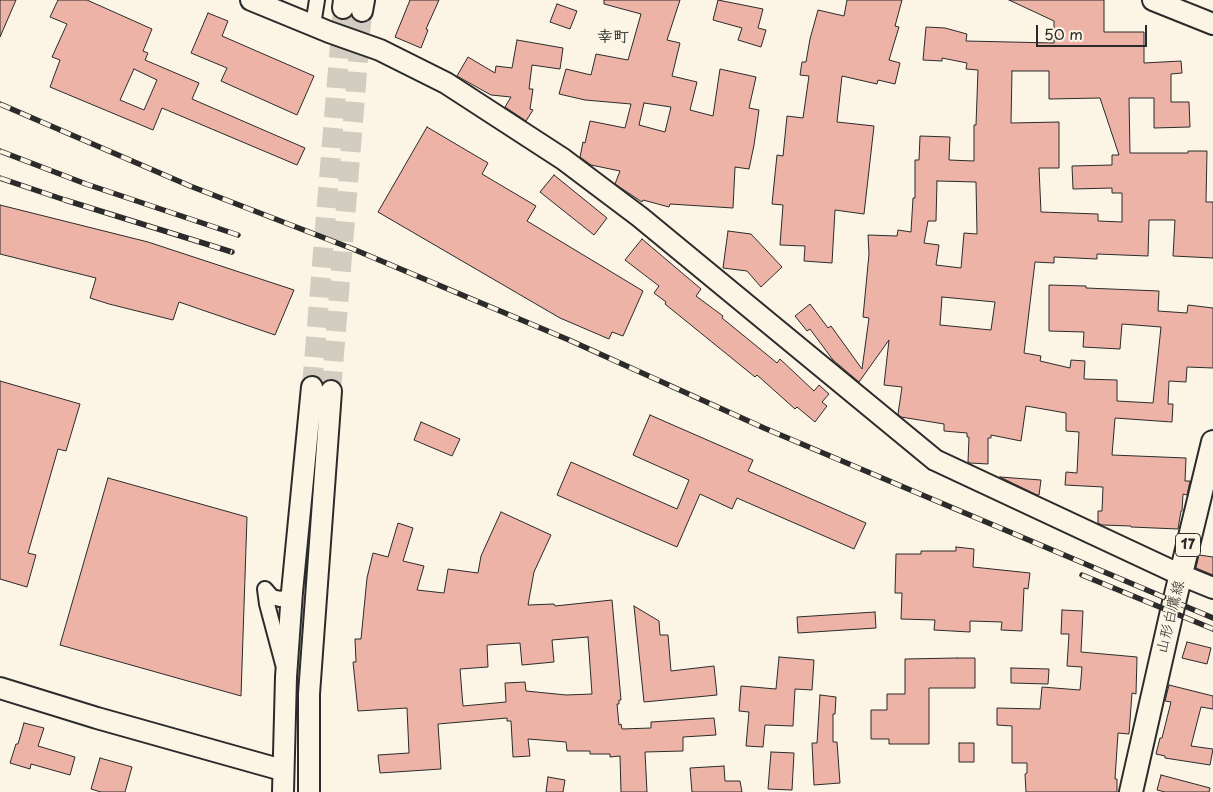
<!DOCTYPE html>
<html>
<head>
<meta charset="utf-8">
<style>
	body { margin:0 }
	#map { position:relative; width:1213px; height:792px; overflow:hidden; background:#fcf5e5; font-family:"Playpen Sans",sans-serif }
	canvas { display:block }
	.scale { position:absolute; left:1036px; top:25px; width:111px; height:22px; box-sizing:border-box; border:2px solid #2b2b2b; border-top:0; padding-left:6px; font-size:15px; line-height:18px; white-space:nowrap; color:#2b2b2b; -webkit-text-stroke:4px #fcf5e5; paint-order:stroke }
</style>
</head>
<body>
<div id="map">
<canvas width="1213" height="792"></canvas>
<div class="scale">50 m</div>
</div>
<script>
const c = document.querySelector('canvas').getContext('2d');
c.lineJoin = 'round';
function fill(path, color) {
  c.fillStyle = color;
  c.fill(path, 'evenodd');
}
function poly(rows) {
  const path = new Path2D();
  for (const r of rows) {
    path.moveTo(r[0], r[1]);
    for (let i = 2; i < r.length; i += 2) path.lineTo(r[i], r[i + 1]);
  }
  return path;
}
function stroke(path, color, width, dash) {
  c.strokeStyle = color;
  c.lineWidth = width;
  c.lineCap = dash ? 'butt' : 'round';
  c.setLineDash(dash || []);
  c.stroke(path);
}
function label(font, color, halo, rows, align = 'center') {
  c.font = font + ' "Playpen Sans","Klee One",sans-serif';
  c.lineWidth = 4;
  c.setLineDash([]);
  c.textBaseline = 'middle';
  c.strokeStyle = halo;
  c.fillStyle = color;
  for (const [text, x, y, turn = 0] of rows) {
    c.save();
    c.translate(x, y);
    c.rotate((+turn || 0) * Math.PI / 180);
    c.textAlign = isNaN(turn) ? turn : align;
    if (halo) c.strokeText(text, 0, 0);
    c.fillText(text, 0, 0);
    c.restore();
  }
}
const building = poly([
	[0,0,16,0,0,37,0,0],
	[58,0,87,0,152,29,143,51,148,53,145,60,199,83,192,99,305,148,297,165,162,108,153,130,50,87,60,60,52,57,67,24,50,17,58,0],
	[134,69,157,80,144,110,120,100,134,69],
	[410,0,439,0,426,29,428,30,421,48,395,37,410,0],
	[604,0,680,0,667,40,680,43,672,76,697,82,690,110,713,116,720,69,756,77,749,108,759,110,754,145,749,169,735,167,733,208,670,204,669,207,643,200,642,202,615,184,620,171,591,165,580,157,583,142,585,143,590,121,625,128,631,104,585,100,559,94,566,69,591,75,596,54,628,60,641,14,604,4,604,0],
	[644,103,671,107,665,132,639,125,644,103],
	[718,0,763,9,758,28,766,30,761,47,738,40,742,28,713,20,718,0],
	[847,0,902,0,895,26,899,27,889,60,900,63,895,84,878,80,877,84,842,76,837,122,874,126,864,214,835,210,832,263,804,261,805,246,780,245,783,205,772,204,777,155,783,156,787,116,803,118,809,76,800,75,802,62,806,62,810,39,818,10,844,16,847,0],
	[1009,0,1104,0,1104,32,1144,32,1144,63,1181,61,1182,73,1171,74,1171,102,1189,102,1190,127,1154,128,1154,98,1129,98,1130,153,1188,153,1188,151,1207,151,1206,202,1213,202,1213,258,1173,256,1175,220,1149,220,1148,256,1097,254,1097,259,1054,257,1054,263,1035,262,1024,353,1041,356,1040,361,1070,368,1071,360,1085,361,1084,379,1117,380,1117,401,1153,403,1161,327,1122,324,1120,349,1083,347,1084,332,1049,331,1049,285,1086,286,1086,288,1159,291,1158,311,1187,313,1188,305,1213,308,1213,368,1187,367,1186,382,1169,381,1168,404,1173,404,1172,422,1115,418,1112,455,1186,458,1185,481,1190,481,1187,495,1183,494,1182,511,1181,511,1178,529,1131,527,1131,526,1102,525,1098,523,1098,511,1102,511,1103,487,1065,485,1066,472,1077,473,1079,432,1066,431,1066,413,1026,406,1021,441,991,435,991,438,988,438,988,464,970,463,968,462,969,437,967,437,967,433,944,431,944,424,901,417,898,414,902,387,884,385,889,340,859,382,833,360,810,329,807,331,795,316,810,304,828,328,831,326,862,369,869,318,863,317,869,254,868,235,897,236,898,230,911,232,913,198,915,198,915,160,919,160,920,136,950,137,949,160,974,161,974,125,976,125,978,70,966,69,967,63,942,58,942,61,923,60,926,27,945,28,967,34,966,41,1054,43,1054,21,1009,0],
	[1012,71,1049,71,1049,99,1100,98,1119,155,1112,155,1112,165,1072,166,1073,189,1112,188,1112,193,1122,193,1122,222,1098,221,1098,214,1041,212,1039,168,1059,168,1059,122,1011,123,1012,71],
	[937,181,976,182,977,234,964,233,961,268,936,265,939,245,924,243,928,221,936,221,937,181],
	[942,297,995,302,991,330,940,325,942,297],
	[557,4,577,11,570,29,550,22,557,4],
	[208,13,228,21,222,36,314,76,297,115,221,81,227,68,191,53,208,13],
	[517,40,563,48,560,69,532,65,529,89,533,89,530,109,533,110,526,121,505,107,511,97,491,95,457,76,468,57,495,73,496,66,512,68,517,40],
	[427,127,488,163,482,174,536,206,527,221,643,291,623,336,612,332,609,339,560,318,378,212,427,127],
	[554,175,607,218,594,235,540,192,554,175],
	[0,205,148,242,294,290,275,335,179,302,173,320,109,304,90,298,96,278,0,254,0,205],
	[728,231,751,234,782,267,761,287,747,271,723,268,728,231],
	[642,239,701,289,696,296,723,316,722,318,754,344,777,363,780,359,814,391,819,385,829,394,822,402,827,406,815,422,797,407,795,409,757,375,755,377,665,304,666,302,654,293,659,286,625,260,642,239],
	[0,381,80,404,66,451,58,449,28,553,36,555,27,587,0,579,0,381],
	[650,415,753,460,748,471,866,523,854,549,737,498,732,509,700,494,677,547,557,495,571,462,677,509,689,480,633,455,650,415],
	[421,422,460,439,452,456,414,440,421,422],
	[1000,477,1041,480,1039,495,1037,495,1000,477],
	[108,478,247,517,241,696,60,645,108,478],
	[501,512,551,535,534,572,528,605,554,604,555,606,612,600,621,700,619,700,619,704,617,704,619,725,621,724,622,729,651,728,651,722,714,718,716,735,683,737,683,751,645,752,647,792,621,792,620,756,610,757,610,754,590,754,590,751,567,751,566,742,528,739,530,756,513,757,511,721,507,721,507,718,438,724,441,769,380,773,378,755,409,753,407,708,358,711,353,662,356,662,355,639,361,639,367,578,373,553,388,557,398,523,413,528,403,561,424,566,417,590,444,593,448,569,478,573,481,556,501,512],
	[588,637,592,694,566,695,526,691,525,682,505,683,506,702,463,706,460,669,488,667,487,645,520,643,522,665,554,662,552,640,588,637],
	[956,547,974,549,973,567,1030,573,1028,589,1024,588,1022,631,1001,630,1002,622,970,621,970,632,934,630,935,620,901,619,902,593,895,593,896,554,921,554,921,551,956,551,956,547],
	[1199,555,1213,557,1213,575,1196,568,1199,555],
	[634,606,659,621,660,635,668,635,671,671,714,666,717,695,644,702,634,606],
	[1062,610,1083,611,1081,652,1137,657,1136,694,1132,693,1129,734,1118,733,1115,779,1117,779,1117,792,1026,792,1025,774,1027,773,1027,763,1012,763,1012,726,997,725,997,708,1040,709,1042,687,1080,690,1082,667,1067,666,1069,634,1061,634,1062,610],
	[875,612,876,628,798,633,797,617,875,612],
	[1187,642,1211,648,1207,664,1182,658,1187,642],
	[779,657,814,660,812,690,795,689,793,726,765,725,763,747,746,746,749,712,739,711,741,686,776,689,779,657],
	[957,658,975,658,975,688,929,688,929,744,889,744,889,739,871,739,871,710,887,710,887,694,905,694,905,659,957,658],
	[1011,668,1049,669,1048,684,1011,683,1011,668],
	[1169,685,1213,696,1213,709,1201,707,1191,746,1213,749,1210,765,1165,758,1165,756,1156,754,1160,738,1162,738,1171,702,1165,701,1169,685],
	[820,695,836,697,835,714,833,714,833,742,837,742,840,783,814,785,812,743,817,743,820,695],
	[24,723,44,728,38,746,75,757,70,775,31,764,30,769,10,763,16,744,18,744,24,723],
	[959,743,974,743,974,762,959,762,959,743],
	[771,752,794,753,792,790,768,789,771,752],
	[100,758,132,767,125,792,101,792,91,789,100,758],
	[724,766,725,781,740,781,742,792,692,792,690,768,724,766],
	[1161,775,1210,788,1209,792,1165,792,1157,790,1161,775],
	[548,777,565,780,563,792,546,792,548,777]
]);
const secondaryTunnel = poly([
	[312,387,343,8],
	[331,391,362,11]
]);
const street = poly([
	[313,25,317,0],
	[265,589,267,604,283,664],
	[265,589,272,597,280,599,286,598,292,592]
]);
const secondary = poly([
	[251,0,329,32,380,50,446,83,563,159,640,217,935,460,1181,575,1213,588],
	[1153,0,1213,24],
	[343,8,344,0],
	[362,11,364,0],
	[0,688,97,718,282,770],
	[283,792,286,677,292,592,312,387],
	[309,792,309,694,331,391]
]);
const primary = poly([
	[1131,792,1172,611,1213,442]
]);
const rail = poly([
	[0,104,190,186,353,249,569,340,764,428,1213,618],
	[0,151,86,184,238,235],
	[0,178,65,200,232,252],
	[1082,575,1213,629]
]);
const shields = [
	[1188,545,25]
];
const shieldNames = [
	["17",1188,545]
];
const streetNames = [
	["山形白鷹線",1171,617,-76]
];
const neighbourhoodNames = [
	["幸町",613,38]
];
fill(building, '#edb3a6');
stroke(building, '#2b2b2b', 1);
stroke(secondaryTunnel, '#d2cdc0', 20, [20, 10]);
stroke(street, '#2b2b2b', 18);
stroke(secondary, '#2b2b2b', 24);
stroke(primary, '#2b2b2b', 26);
stroke(street, '#fcf5e5', 14);
stroke(secondary, '#fcf5e5', 20);
stroke(primary, '#fcf5e5', 22);
stroke(rail, '#2b2b2b', 5.5);
stroke(rail, '#fcf5e5', 4, [11]);
for (const [x, y, w] of shields) {
  const box = new Path2D();
  box.roundRect(x - w / 2, y - 11.5, w, 23, 4);
  c.fillStyle = '#fcf5e5';
  c.fill(box);
  stroke(box, '#2b2b2b', 1);
}
label('bold 14px', '#2b2b2b', null, shieldNames);
label('15px', '#2b2b2b', '#fcf5e5', streetNames);
label('bold 16px', '#2b2b2b', '#fcf5e5', neighbourhoodNames);
</script>
</body>
</html>
